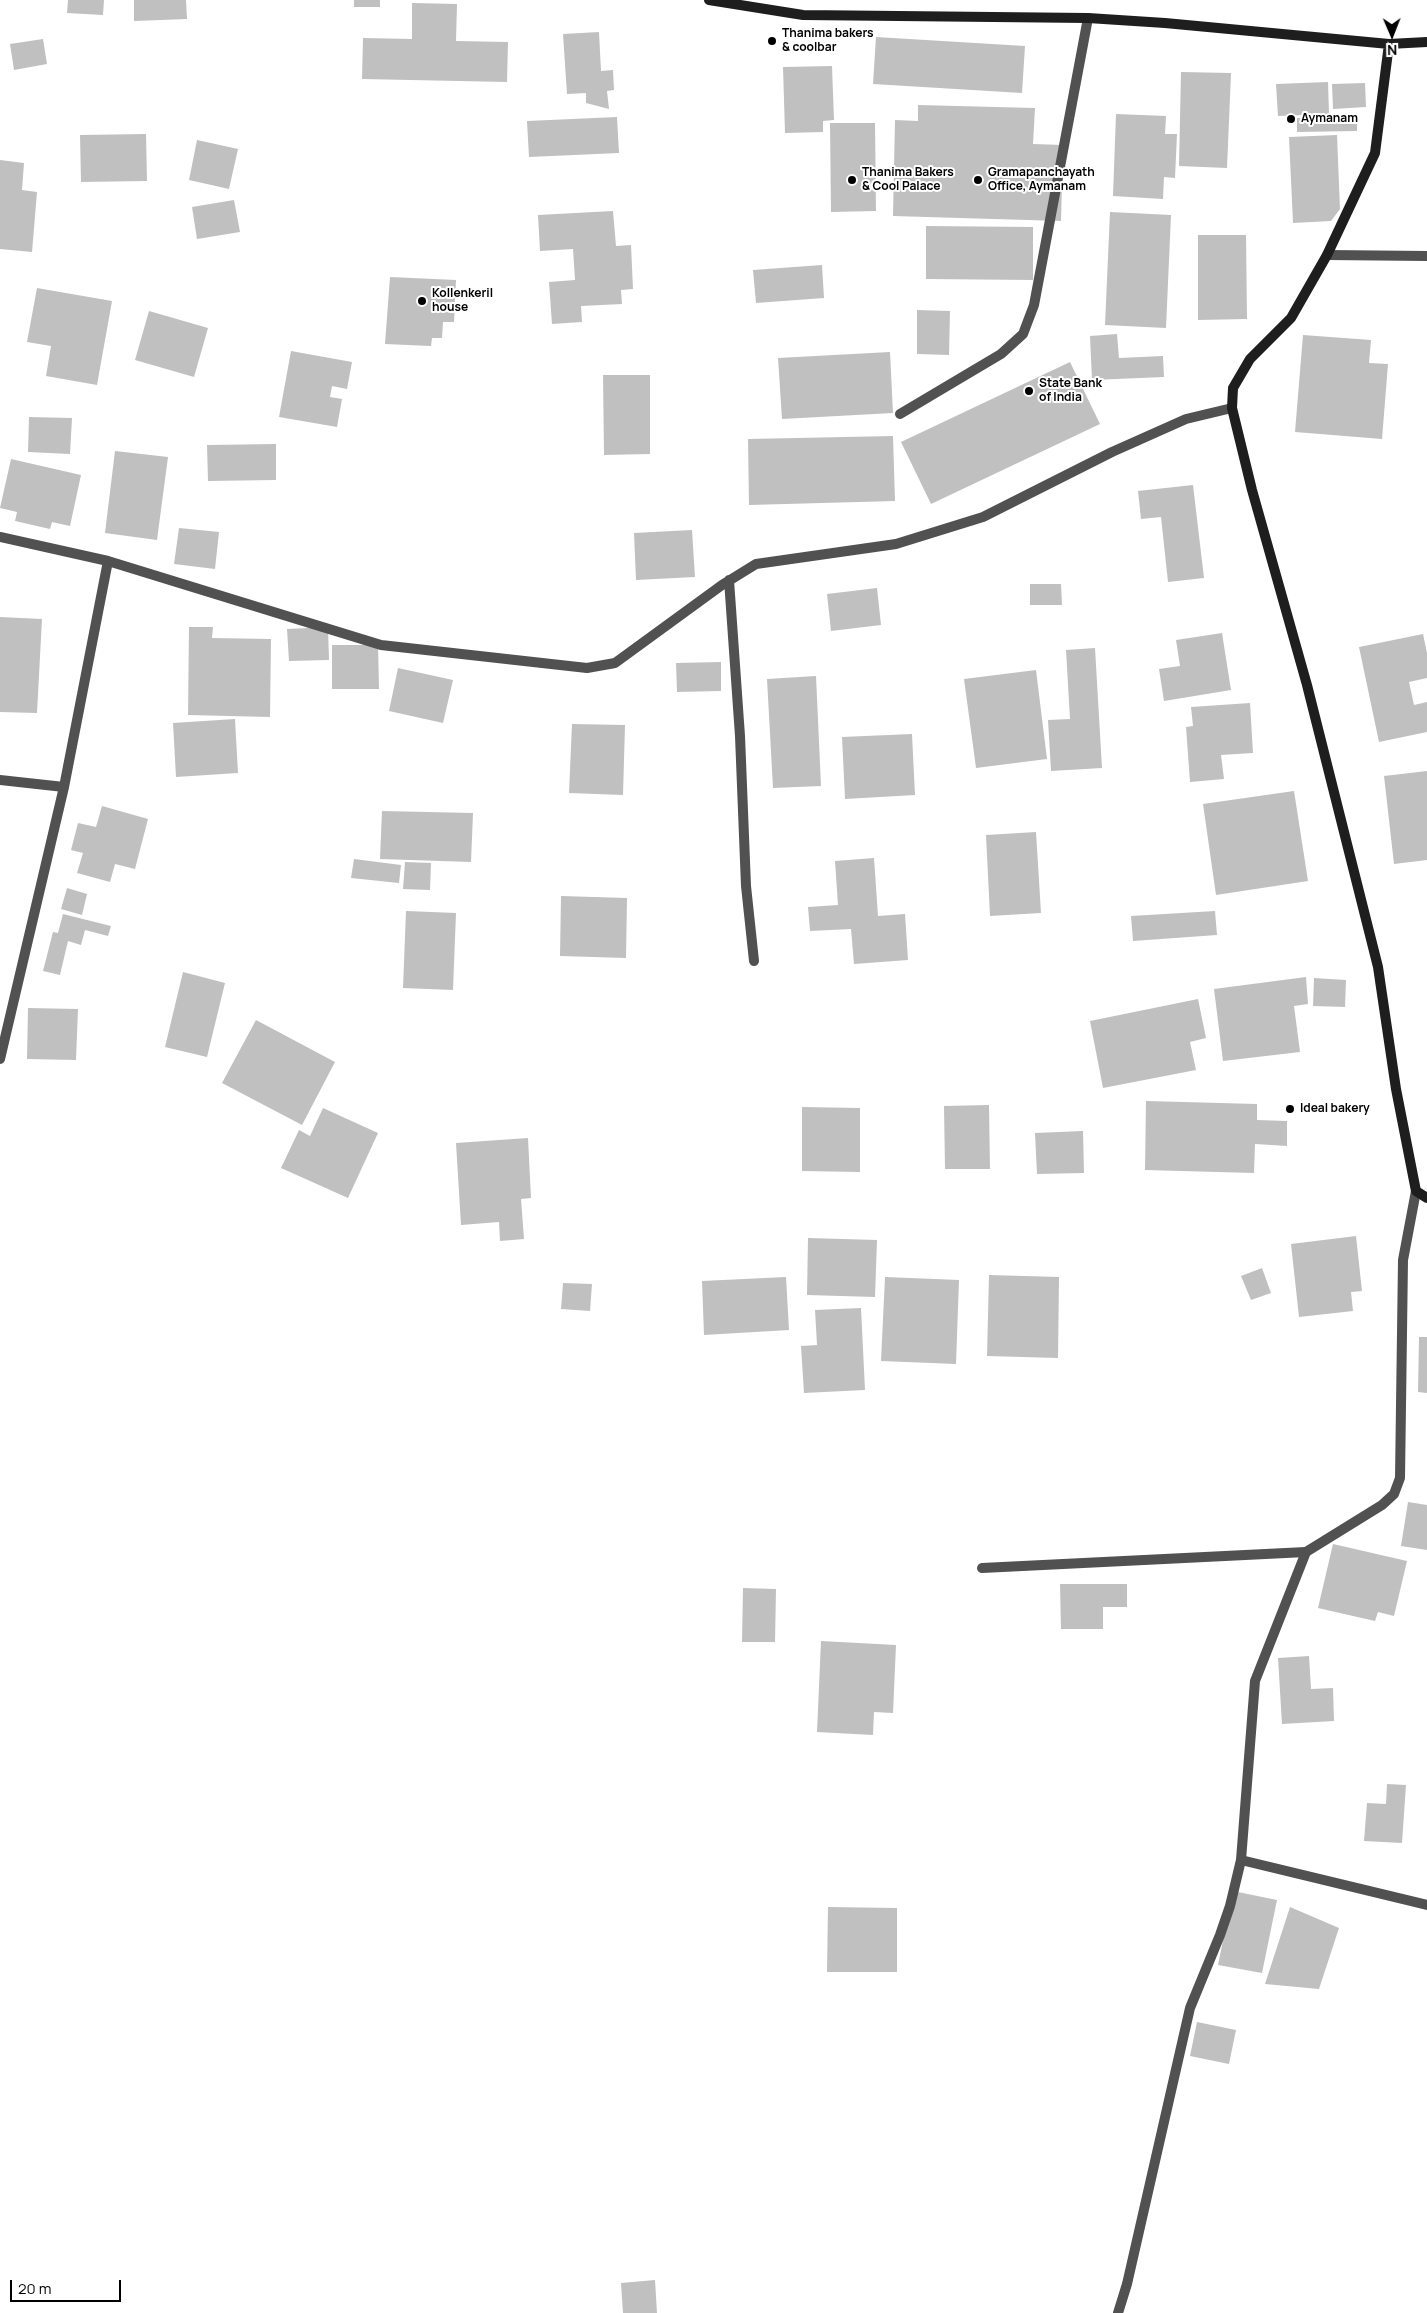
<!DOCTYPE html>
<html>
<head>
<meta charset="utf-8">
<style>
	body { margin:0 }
	#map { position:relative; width:1427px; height:2313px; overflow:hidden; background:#fff; font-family:Manrope,sans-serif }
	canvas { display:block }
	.north { position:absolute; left:1367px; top:10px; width:50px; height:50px; -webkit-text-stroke:4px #fff; paint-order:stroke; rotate:179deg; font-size:14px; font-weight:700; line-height:20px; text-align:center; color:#000 }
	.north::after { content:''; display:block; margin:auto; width:18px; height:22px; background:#000; clip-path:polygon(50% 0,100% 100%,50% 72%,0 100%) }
	.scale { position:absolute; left:10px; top:2280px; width:111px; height:22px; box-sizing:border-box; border:2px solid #000; border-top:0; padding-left:6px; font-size:15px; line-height:18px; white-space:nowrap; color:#000; -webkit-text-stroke:4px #fff; paint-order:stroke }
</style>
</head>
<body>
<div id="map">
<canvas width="1427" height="2313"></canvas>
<div class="north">N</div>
<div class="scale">20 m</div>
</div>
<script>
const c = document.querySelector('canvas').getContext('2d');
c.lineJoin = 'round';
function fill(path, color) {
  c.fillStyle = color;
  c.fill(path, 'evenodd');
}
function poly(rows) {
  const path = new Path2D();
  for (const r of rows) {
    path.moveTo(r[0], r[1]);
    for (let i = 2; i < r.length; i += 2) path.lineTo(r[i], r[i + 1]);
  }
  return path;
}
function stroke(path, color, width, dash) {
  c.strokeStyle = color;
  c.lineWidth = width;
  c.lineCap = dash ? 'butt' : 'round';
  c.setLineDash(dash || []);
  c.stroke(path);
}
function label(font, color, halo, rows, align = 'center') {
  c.font = font + ' Manrope,sans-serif';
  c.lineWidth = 4;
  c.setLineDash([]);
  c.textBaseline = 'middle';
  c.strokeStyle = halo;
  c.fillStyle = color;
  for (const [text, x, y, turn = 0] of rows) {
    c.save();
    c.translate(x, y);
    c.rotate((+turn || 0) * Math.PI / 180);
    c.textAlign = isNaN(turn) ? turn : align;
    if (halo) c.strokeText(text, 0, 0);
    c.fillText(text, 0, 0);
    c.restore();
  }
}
const building = poly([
	[68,0,104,0,103,15,67,13],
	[134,0,186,0,187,19,134,21],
	[354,0,380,0,380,7,354,7],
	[412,3,457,4,456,41,508,42,507,82,362,79,363,38,412,39],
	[599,32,601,71,613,70,614,90,607,91,609,109,586,103,586,93,567,94,563,34],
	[876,37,1025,46,1022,93,873,84],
	[43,39,47,64,14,70,10,44],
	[832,66,834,120,823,121,823,132,785,133,783,67],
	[1181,72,1231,73,1227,168,1179,166],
	[1328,82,1329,114,1278,116,1276,84],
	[1365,83,1366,107,1333,109,1332,84],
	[918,105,1035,108,1033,144,1063,145,1061,221,893,216,895,120,918,121],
	[1116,114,1166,116,1165,134,1177,134,1175,178,1164,177,1163,199,1113,196],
	[617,117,619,153,529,157,527,121],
	[1357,117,1357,131,1297,132,1297,118],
	[830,123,875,123,876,211,831,212],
	[146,134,147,181,81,182,80,135],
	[1337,135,1340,209,1331,221,1293,223,1289,137],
	[197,140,238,149,229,189,189,180],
	[0,160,24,163,22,190,37,192,32,252,0,249],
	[234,200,240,232,197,239,192,207],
	[613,211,616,246,631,245,633,289,621,290,622,304,581,306,582,322,552,324,549,282,575,280,573,249,540,251,538,215],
	[1110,212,1171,215,1166,328,1105,325],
	[926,226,1033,227,1033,280,926,279],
	[1198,235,1246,235,1247,319,1198,320],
	[822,265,824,298,756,303,753,270],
	[390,277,456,280,454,322,443,322,442,338,432,338,431,346,385,344],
	[37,288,112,301,97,385,46,376,51,346,27,342],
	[917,310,950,311,949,355,917,354],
	[149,311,208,328,194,377,135,360],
	[1117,334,1119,358,1163,356,1164,377,1092,380,1090,336],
	[1303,335,1371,340,1369,363,1388,364,1382,439,1295,432],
	[291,351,352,362,347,389,332,386,330,397,342,399,337,427,279,417],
	[890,352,893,413,782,419,778,358],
	[1070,362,1100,424,931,504,901,442],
	[603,375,650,375,650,454,604,455],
	[29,417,72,418,70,454,28,452],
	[893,436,895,501,749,505,748,439],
	[276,444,276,480,208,481,207,445],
	[115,451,168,457,157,540,105,533],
	[11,459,81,475,70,526,52,522,50,529,15,521,17,512,0,508],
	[1193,485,1204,578,1168,582,1161,517,1141,519,1138,491],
	[179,528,219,532,215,569,174,564],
	[692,530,695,577,636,580,634,533],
	[1030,584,1061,584,1062,605,1030,605],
	[877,588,881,625,831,631,827,594],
	[0,617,42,619,37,713,0,712],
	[189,627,213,627,212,638,271,639,270,717,188,715],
	[328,627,329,660,289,661,287,629],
	[1222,633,1231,690,1164,701,1159,669,1180,666,1176,640],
	[1423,634,1427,653,1427,678,1409,682,1414,705,1427,702,1427,732,1379,742,1359,647],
	[332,645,378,645,379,689,332,689],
	[1095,648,1102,768,1051,771,1048,720,1070,719,1066,650],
	[721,662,721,691,677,692,676,663],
	[398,668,453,680,443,723,389,711],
	[1036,670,1047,759,976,768,964,679],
	[816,676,821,786,773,788,767,679],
	[1250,703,1253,753,1221,755,1224,779,1190,782,1186,727,1193,726,1191,707],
	[235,719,238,773,176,777,173,723],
	[572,724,625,725,623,795,569,793],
	[912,734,915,795,845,799,842,737],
	[1427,771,1427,860,1394,864,1384,776],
	[1294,791,1308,881,1216,895,1203,804],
	[102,806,148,819,135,869,115,864,110,882,77,873,83,853,71,850,78,823,96,827],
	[382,811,473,813,471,862,380,859],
	[1036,832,1041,913,990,916,986,835],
	[874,858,878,916,905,914,908,960,854,964,851,929,810,931,808,907,838,905,835,861],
	[354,859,401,865,399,883,351,878],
	[405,862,431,863,430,890,403,889],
	[67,888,87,894,82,915,61,909],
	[561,896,627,898,626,958,560,956],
	[406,911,456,913,453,990,403,988],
	[1215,911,1217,935,1133,941,1131,916],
	[63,914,111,926,108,936,85,930,81,945,68,941,60,975,43,971,53,932,58,933],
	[183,972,225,983,207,1057,165,1047],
	[1306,977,1308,1004,1294,1006,1300,1052,1223,1061,1214,989],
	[1314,978,1346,980,1345,1007,1313,1006],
	[1198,999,1206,1038,1190,1042,1196,1070,1103,1088,1090,1021],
	[28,1008,78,1009,76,1060,27,1059],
	[256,1020,335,1062,302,1125,222,1083],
	[1146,1101,1257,1104,1257,1120,1287,1121,1287,1146,1255,1144,1254,1173,1145,1170],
	[989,1105,990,1169,945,1169,944,1106],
	[802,1107,860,1108,860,1172,802,1171],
	[323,1108,378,1133,348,1198,281,1168,299,1130,310,1136],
	[1083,1131,1084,1173,1037,1174,1035,1133],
	[528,1138,531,1198,521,1199,524,1239,500,1241,499,1222,461,1225,456,1143],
	[1356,1236,1362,1291,1351,1292,1353,1311,1299,1317,1291,1244],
	[808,1238,877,1240,875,1297,807,1295],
	[1262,1268,1271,1293,1251,1300,1241,1276],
	[989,1275,1059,1277,1058,1358,987,1356],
	[786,1277,789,1330,704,1335,702,1281],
	[885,1277,959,1280,956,1364,881,1361],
	[563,1283,592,1284,590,1311,561,1309],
	[861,1308,865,1390,804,1393,801,1346,817,1345,815,1310],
	[1419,1337,1427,1337,1427,1393,1418,1392],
	[1408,1502,1427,1505,1427,1550,1401,1546],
	[1333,1544,1407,1561,1394,1616,1378,1612,1375,1621,1318,1608],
	[1060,1584,1127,1584,1127,1607,1103,1607,1103,1629,1061,1629],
	[743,1588,776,1589,775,1642,742,1642],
	[821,1641,896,1645,893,1713,874,1712,873,1735,817,1732],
	[1309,1656,1311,1689,1333,1688,1334,1721,1282,1724,1278,1658],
	[1387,1784,1406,1785,1402,1843,1364,1841,1367,1803,1386,1804],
	[1233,1891,1277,1900,1262,1973,1218,1965],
	[828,1907,897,1908,897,1972,827,1972],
	[1290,1907,1339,1928,1319,1989,1265,1984],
	[1197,2022,1236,2030,1229,2064,1190,2056],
	[655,2280,657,2313,623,2313,621,2283]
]);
const service = poly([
	[900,414,1001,354,1023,334,1034,305,1088,18],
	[982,1568,1306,1552]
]);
const minor = poly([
	[1327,255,1427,256],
	[0,537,108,561,381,645,587,668,615,663,722,585,756,564,896,544,983,517,1112,452,1186,419,1232,408],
	[729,580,740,736,746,886,754,961],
	[0,780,64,787],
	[0,1059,64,787,108,561],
	[1241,1860,1427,1905],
	[1118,2313,1127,2284,1190,2008,1220,1935,1230,1906,1241,1860,1255,1681,1306,1552,1382,1505,1394,1494,1400,1478,1403,1260,1416,1191]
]);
const secondary = poly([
	[709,0,803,15,1088,18,1165,23,1389,44,1427,42],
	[1389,44,1375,153,1327,255,1291,318,1250,359,1233,388,1232,408,1252,490,1307,685,1378,967,1396,1089,1416,1191,1427,1198]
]);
const markers = [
	[772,41,5,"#000"],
	[1291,119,5,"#000"],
	[852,180,5,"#000"],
	[978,180,5,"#000"],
	[422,301,5,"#000"],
	[1029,391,5,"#000"],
	[1290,1109,5,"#000"]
];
const poiNames = [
	["Thanima bakers",782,34],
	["& coolbar",782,48],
	["Aymanam",1301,119],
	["Thanima Bakers",862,173],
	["& Cool Palace",862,187],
	["Gramapanchayath",988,173],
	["Office, Aymanam",988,187],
	["Kollenkeril",432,294],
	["house",432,308],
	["State Bank",1039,384],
	["of India",1039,398],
	["Ideal bakery",1300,1109]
];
fill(building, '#c0c0c0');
stroke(service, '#515151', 10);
stroke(minor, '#515151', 10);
stroke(secondary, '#1e1e1e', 10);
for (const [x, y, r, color] of markers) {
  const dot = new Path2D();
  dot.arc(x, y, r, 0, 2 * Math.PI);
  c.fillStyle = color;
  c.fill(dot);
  stroke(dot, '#fff', 2);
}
label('bold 12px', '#000', '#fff', poiNames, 'left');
</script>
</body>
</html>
